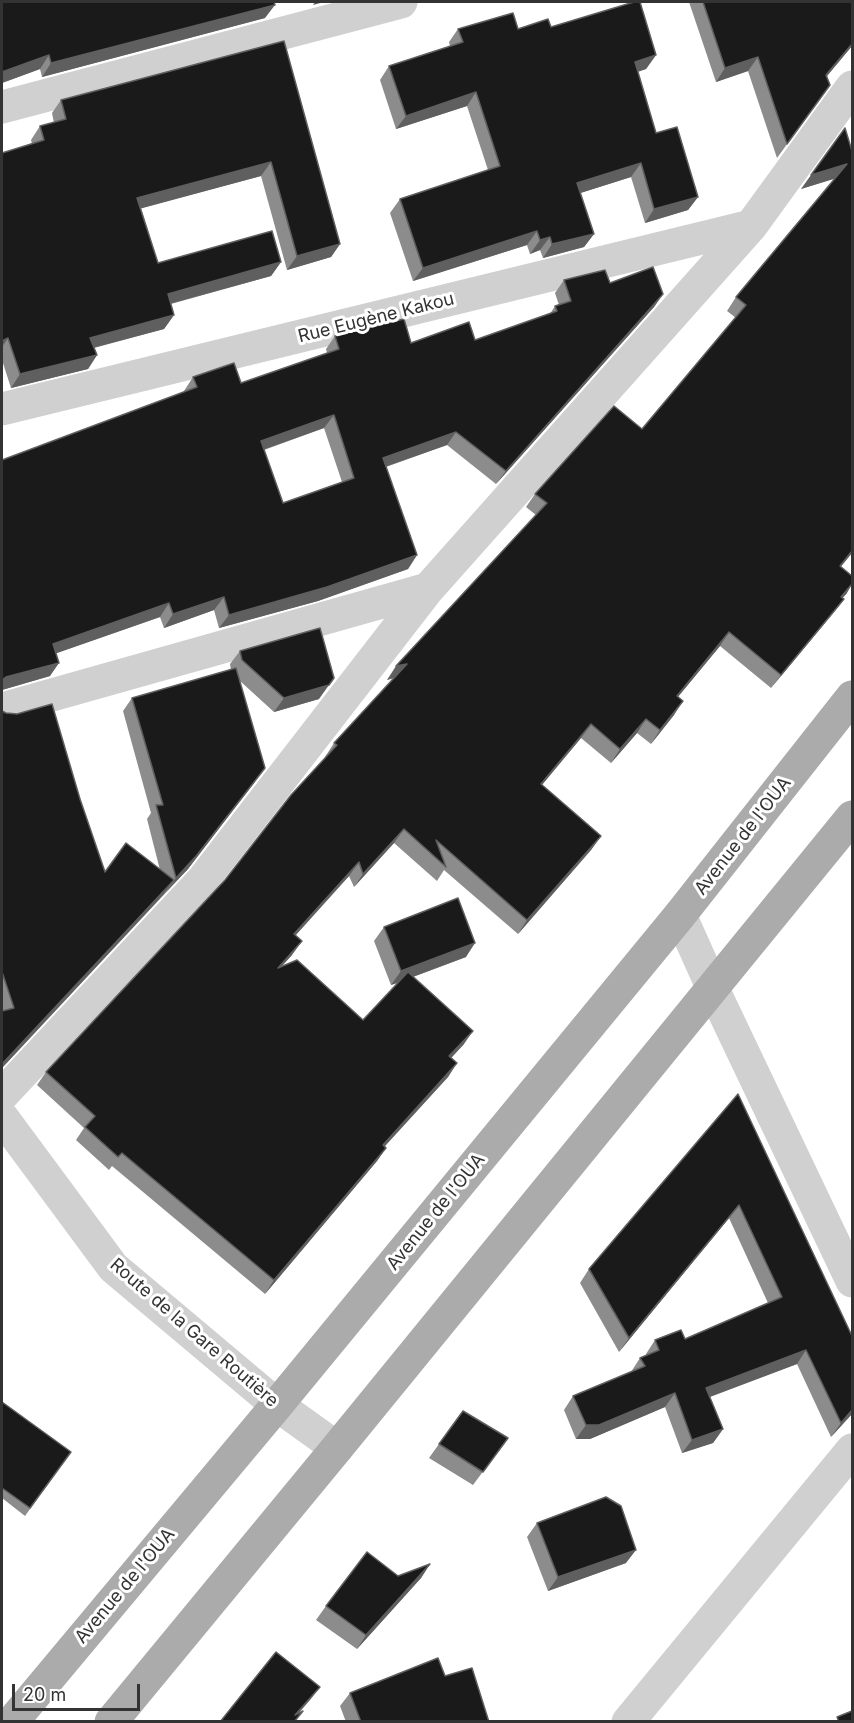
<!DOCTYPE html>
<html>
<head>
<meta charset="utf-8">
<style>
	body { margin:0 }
	#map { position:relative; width:854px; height:1723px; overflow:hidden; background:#fff; font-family:Inter,sans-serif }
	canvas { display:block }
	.frame { position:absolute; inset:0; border:3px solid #333; pointer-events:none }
	.scale { position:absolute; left:12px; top:1684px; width:128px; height:27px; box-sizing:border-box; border:3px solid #333; border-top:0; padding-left:8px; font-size:18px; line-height:21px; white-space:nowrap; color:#333; -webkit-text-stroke:4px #fff; paint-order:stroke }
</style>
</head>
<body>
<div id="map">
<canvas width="854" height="1723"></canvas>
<div class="frame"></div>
<div class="scale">20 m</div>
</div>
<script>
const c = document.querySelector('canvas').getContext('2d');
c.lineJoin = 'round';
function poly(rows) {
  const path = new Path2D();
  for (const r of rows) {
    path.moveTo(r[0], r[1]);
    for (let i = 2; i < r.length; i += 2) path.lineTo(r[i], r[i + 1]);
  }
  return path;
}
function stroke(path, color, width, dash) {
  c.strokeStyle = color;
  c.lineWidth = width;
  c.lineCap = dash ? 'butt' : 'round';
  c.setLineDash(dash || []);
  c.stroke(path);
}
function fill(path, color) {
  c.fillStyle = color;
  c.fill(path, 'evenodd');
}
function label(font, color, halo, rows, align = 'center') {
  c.font = font + ' Inter,sans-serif';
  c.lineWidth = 6;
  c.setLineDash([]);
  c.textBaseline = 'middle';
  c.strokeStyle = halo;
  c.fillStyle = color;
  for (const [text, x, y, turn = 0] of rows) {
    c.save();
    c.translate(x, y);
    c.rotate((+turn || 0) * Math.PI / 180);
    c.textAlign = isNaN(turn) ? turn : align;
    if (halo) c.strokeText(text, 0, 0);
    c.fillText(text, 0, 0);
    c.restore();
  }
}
const minor = poly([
	[2,107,401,2],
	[2,409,751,226],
	[2,709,428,589],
	[680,915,713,989,852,1281],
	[2,1095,202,881,428,589,751,226,852,87],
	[2,1117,113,1267,277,1405,337,1448],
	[628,1722,852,1450]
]);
const primary = poly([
	[12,1722,277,1405,680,915,852,697],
	[111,1722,337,1448,852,817]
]);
const wall = poly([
	[2,2,265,18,42,77,40,69,2,83],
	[689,2,852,2,852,46,827,76,830,85,777,158,748,71,716,82],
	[551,27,656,55,646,69,638,72,656,133,698,197,688,210,645,223,631,177,580,193,594,234,584,247,543,258,540,250,530,254,527,245,413,281,390,213,400,199,488,170,467,106,396,129,380,80,389,66,450,46,449,42,458,29,518,29],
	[284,41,340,244,331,257,287,270,261,176,141,208,158,263,281,262,271,276,171,304,174,315,164,329,94,348,97,355,88,369,11,388,2,360,2,153,32,144,31,140,40,126,54,123,52,113,61,100],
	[852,151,852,553,841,566,847,593,842,598,844,599,834,612,771,688,720,646,678,697,674,715,651,744,637,733,611,763,581,738,542,785,601,836,591,850,518,934,444,870,437,881,394,843,354,887,349,876,295,936,292,955,282,966,363,1020,398,983,391,985,374,941,384,927,466,957,413,977,464,1044,451,1058,457,1063,448,1077,385,1146,386,1148,377,1161,265,1294,112,1166,109,1170,76,1140,84,1128,37,1085,46,1072,225,880,326,757,325,757,334,743,393,678,387,680,536,515,526,507,535,494,642,429,736,318,727,311,736,297,835,178,801,189],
	[564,280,610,283,663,294,654,307,496,484,447,445,386,467,417,555,408,569,318,601,219,628,214,610,164,628,160,617,56,653,50,676,2,690,2,460,184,392,184,391,193,377,241,383,327,353,326,349,335,336,411,343,475,340,550,314,555,306,559,305,555,293],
	[324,428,342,482,283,503,264,450],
	[240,651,319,699,274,712,240,681,255,782,188,869,2,1068,2,711,80,799,105,872,160,870,147,819,151,813,123,711,132,698,231,670,230,664],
	[738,1094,852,1414,831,1437,797,1364,710,1397,723,1429,713,1443,682,1453,665,1407,590,1439,576,1439,564,1410,573,1396,631,1372,640,1358,646,1355,646,1354,655,1340,685,1339,768,1303,729,1218,619,1352,580,1283,589,1269],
	[2,1402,71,1452,25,1516,2,1498],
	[508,1438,473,1485,429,1458,439,1444],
	[537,1523,626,1563,548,1591,527,1537],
	[430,1564,421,1578,357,1649,316,1620,326,1606],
	[445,1676,489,1722,346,1722,340,1706,350,1693]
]);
const shadedWall = poly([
	[315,2,324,2,313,5],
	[275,5,265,18,42,77,51,63],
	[852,44,852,46,817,88,826,75],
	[49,55,40,69,2,83,2,72],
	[656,55,646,69,626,75,635,62],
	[758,57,748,71,716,82,725,68],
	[476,92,467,106,396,129,406,116],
	[271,162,261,176,128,212,137,198],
	[641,163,631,177,568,197,577,183],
	[847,164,837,178,801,189,811,175],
	[698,197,688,210,645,223,654,209],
	[537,231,527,245,413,281,423,268],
	[594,234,584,247,543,258,552,244],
	[550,237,540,250,530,254,540,240],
	[340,244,331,257,287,270,297,256],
	[281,262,271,276,158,307,168,294],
	[663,294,654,307,496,484,506,471],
	[174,315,164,329,81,351,90,338],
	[8,338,2,347,2,341],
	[97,355,88,369,11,388,20,374],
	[334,415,324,428,251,454,261,441],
	[456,432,447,445,373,471,383,458],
	[852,551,852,553,831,579,840,566],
	[417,555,408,569,318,601,219,628,229,615],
	[852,584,847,593,832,610,841,597],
	[224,597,214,610,164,628,173,614],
	[844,599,834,612,771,688,781,675],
	[169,603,160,617,43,658,53,644],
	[729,632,720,646,667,710,677,696],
	[59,663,50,676,2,690,2,680,6,677],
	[407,664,397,677,387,680,396,666],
	[334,678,319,699,274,712,284,698],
	[683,701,674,715,651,744,660,730],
	[646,719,637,733,611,763,620,749],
	[591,724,581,738,531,798,541,784],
	[265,768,188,869,166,892,176,878],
	[404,829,394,843,354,887,363,874],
	[601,836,591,850,518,934,527,920],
	[359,862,349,876,284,948,294,934],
	[174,880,164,894,2,1068,2,1064],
	[302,941,292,955,268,981,278,968],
	[475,943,466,957,391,985,401,971],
	[473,1031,464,1044,440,1070,449,1056],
	[457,1063,448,1077,374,1158,383,1145],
	[386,1148,377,1161,265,1294,274,1280],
	[739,1205,729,1218,619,1352,629,1338],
	[806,1350,797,1364,696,1402,706,1388],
	[675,1393,665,1407,590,1439,576,1439,586,1425],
	[852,1410,852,1414,831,1437,841,1423],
	[723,1429,713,1443,682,1453,692,1440],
	[636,1550,626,1563,548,1591,558,1577],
	[430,1564,421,1578,357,1649,366,1635],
	[320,1687,310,1700,291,1722,295,1715]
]);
const building = poly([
	[2,2,274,2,275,5,51,63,49,55,2,72,2,2],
	[634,2,640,2,656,55,635,62,656,133,677,127,698,197,654,209,641,163,577,183,594,234,552,244,550,237,540,240,537,231,423,268,400,199,500,166,476,92,406,116,389,66,463,42,458,29,513,13,518,29,548,19,551,27,634,2],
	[703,2,852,2,852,44,826,75,830,85,787,144,758,57,725,68,703,2],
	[284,41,340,244,297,256,271,162,137,198,158,263,272,231,281,262,168,294,174,315,90,338,97,355,20,374,8,338,2,341,2,153,44,140,40,126,66,119,61,100,284,41],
	[845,128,852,151,852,551,840,566,852,576,852,584,841,597,844,599,781,675,729,632,677,696,683,701,660,730,646,719,620,749,591,724,541,784,601,836,527,920,436,840,446,867,404,829,363,874,359,862,294,934,302,941,278,968,297,960,363,1020,408,972,473,1031,449,1056,457,1063,383,1145,386,1148,274,1280,122,1153,118,1157,85,1127,95,1116,46,1072,225,880,291,795,337,745,334,743,407,664,396,666,547,503,535,494,614,406,642,429,746,305,736,297,847,164,811,175,845,128],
	[653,267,663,294,506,471,456,432,383,458,417,555,327,587,229,615,224,597,173,614,169,603,53,644,59,663,6,677,2,680,2,460,197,387,193,377,234,363,241,383,339,349,335,336,404,319,411,343,469,322,475,340,557,311,555,306,571,301,564,280,605,270,610,283,653,267],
	[334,415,354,478,283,503,261,441,334,415],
	[320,628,334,678,329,685,284,698,242,660,240,651,320,628],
	[236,668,265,768,197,855,176,878,156,805,163,805,132,698,236,668],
	[52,704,80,799,105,872,126,843,174,880,2,1064,2,1011,14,1008,2,972,2,711,6,713,17,714,52,704],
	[458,898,475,943,401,971,384,927,458,898],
	[738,1094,852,1336,852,1410,841,1423,806,1350,706,1388,723,1429,692,1440,675,1393,599,1425,586,1425,573,1396,645,1366,640,1358,659,1350,655,1340,681,1330,685,1339,782,1297,739,1205,629,1338,589,1269,738,1094],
	[2,1402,71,1452,30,1508,2,1488,2,1402],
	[463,1411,508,1438,483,1472,439,1444,463,1411],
	[606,1497,621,1506,636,1550,558,1577,537,1523,606,1497],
	[367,1552,398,1576,430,1564,366,1635,326,1606,367,1552],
	[276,1652,320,1687,295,1715,303,1711,294,1722,220,1722,276,1652],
	[438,1658,445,1676,472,1668,489,1722,361,1722,350,1693,438,1658],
	[852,1711,852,1722,839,1722,837,1717,852,1711]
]);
const streetNames = [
	["Rue Eugène Kakou",376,318,-14],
	["Avenue de l'OUA",743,836,-52],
	["Avenue de l'OUA",436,1212,-51],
	["Route de la Gare Routière",194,1333,41],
	["Avenue de l'OUA",125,1586,-50]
];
stroke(minor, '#d0d0d0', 33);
stroke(primary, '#ababab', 33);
fill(wall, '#8c8c8c');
fill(shadedWall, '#5f5f5f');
fill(building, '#1a1a1a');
stroke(building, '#5f5f5f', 1.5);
label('18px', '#333', '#fff', streetNames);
</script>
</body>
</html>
